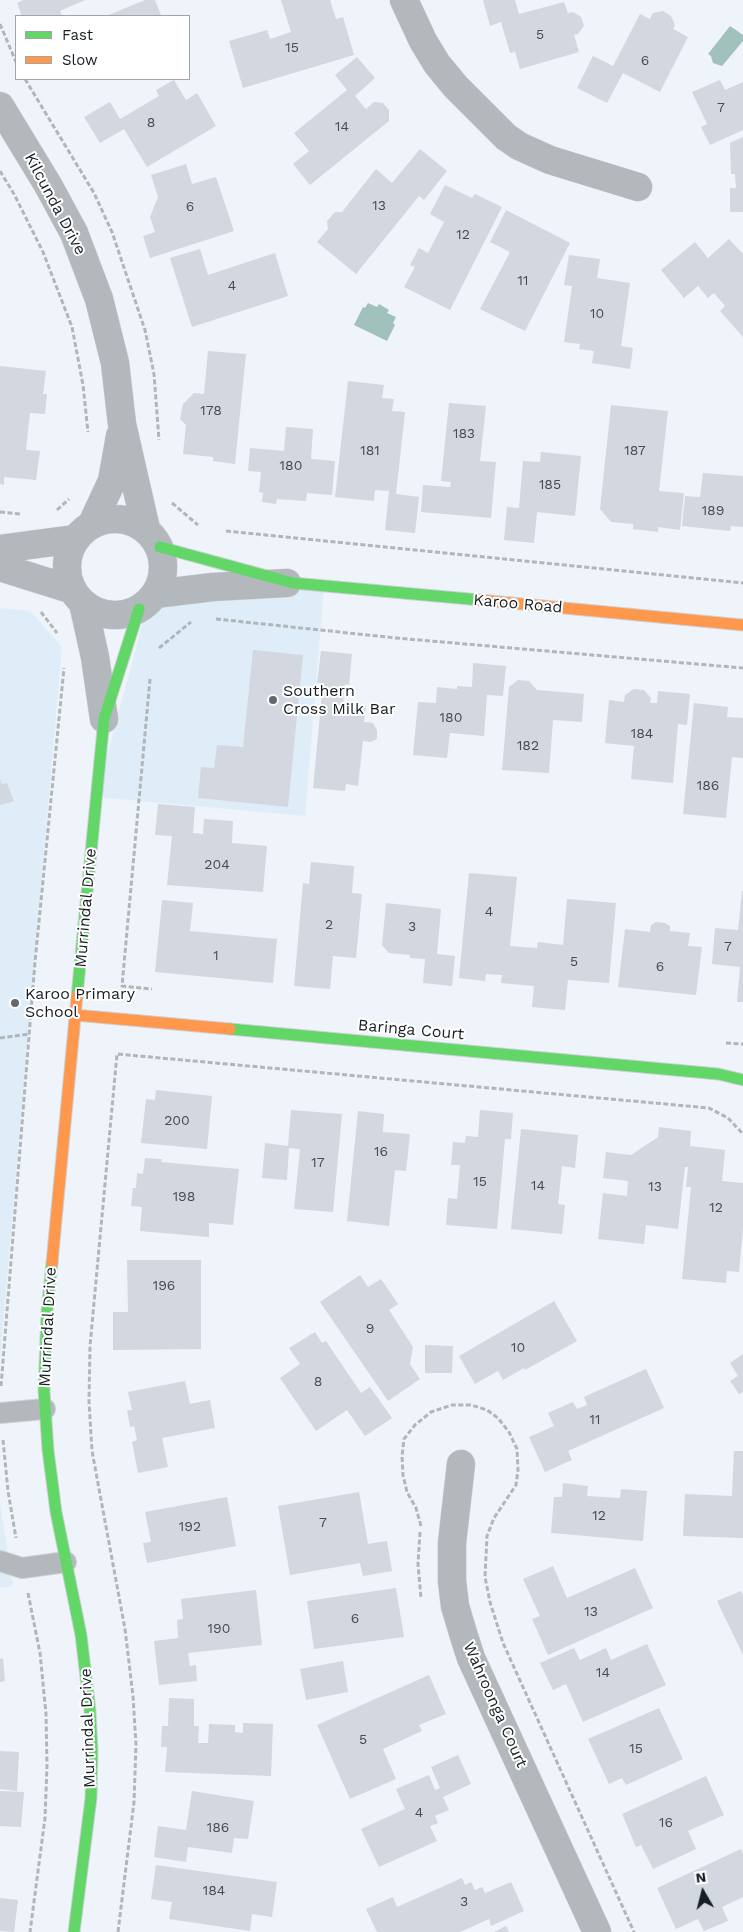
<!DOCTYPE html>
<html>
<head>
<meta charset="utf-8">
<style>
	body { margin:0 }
	#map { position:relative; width:743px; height:1932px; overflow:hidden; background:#eef4f9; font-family:"Work Sans",sans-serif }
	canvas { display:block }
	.legend { position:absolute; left:15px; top:15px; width:175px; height:65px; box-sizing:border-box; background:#fff; border:1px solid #a2a5a7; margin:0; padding:6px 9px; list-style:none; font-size:15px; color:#171e23 }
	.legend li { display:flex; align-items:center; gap:10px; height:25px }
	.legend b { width:25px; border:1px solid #a2a5a7 }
	.north { position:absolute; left:678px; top:1867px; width:50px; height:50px; -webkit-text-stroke:4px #fff; paint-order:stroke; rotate:352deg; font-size:14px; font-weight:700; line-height:20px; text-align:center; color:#171e23 }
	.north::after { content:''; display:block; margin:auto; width:18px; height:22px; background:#171e23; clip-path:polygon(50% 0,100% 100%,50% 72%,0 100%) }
</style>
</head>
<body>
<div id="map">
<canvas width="743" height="1932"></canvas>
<ul class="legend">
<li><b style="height:6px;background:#63d668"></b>Fast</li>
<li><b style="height:6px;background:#ff974d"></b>Slow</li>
</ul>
<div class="north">N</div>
</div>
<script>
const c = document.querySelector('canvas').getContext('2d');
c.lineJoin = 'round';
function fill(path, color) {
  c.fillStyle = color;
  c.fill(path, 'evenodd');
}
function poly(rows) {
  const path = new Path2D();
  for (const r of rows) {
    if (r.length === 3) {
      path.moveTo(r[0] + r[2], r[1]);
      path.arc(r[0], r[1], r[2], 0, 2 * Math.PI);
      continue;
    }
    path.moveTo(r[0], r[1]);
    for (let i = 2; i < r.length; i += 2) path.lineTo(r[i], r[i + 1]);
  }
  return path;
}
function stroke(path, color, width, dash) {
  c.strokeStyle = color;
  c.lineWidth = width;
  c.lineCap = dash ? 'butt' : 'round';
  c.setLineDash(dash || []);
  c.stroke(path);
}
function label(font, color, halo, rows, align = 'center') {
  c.font = font + ' "Work Sans",sans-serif';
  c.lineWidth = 4;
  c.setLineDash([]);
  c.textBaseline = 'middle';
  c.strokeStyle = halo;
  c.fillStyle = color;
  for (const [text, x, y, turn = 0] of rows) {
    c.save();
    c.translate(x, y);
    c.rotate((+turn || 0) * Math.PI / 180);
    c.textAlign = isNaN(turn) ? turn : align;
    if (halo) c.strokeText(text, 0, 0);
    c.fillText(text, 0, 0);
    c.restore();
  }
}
const built = poly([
	[324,586,305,816,96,797,148,603],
	[0,608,30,611,62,647,0,1359],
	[0,1502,13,1586,0,1588]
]);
const water = poly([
	[730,26,743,35,743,41,722,66,713,63,711,56,708,54],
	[368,303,377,307,379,304,389,310,387,313,396,317,393,323,395,325,387,341,354,325,363,307,365,308]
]);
const building = poly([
	[23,0,85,0,60,11,62,16,22,16,17,3],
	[145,0,155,0,161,15,158,16,106,16],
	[281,0,330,0,336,19,343,17,354,55,243,88,229,41,267,30,270,39,291,32],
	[483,0,515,0,519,14,564,2,568,13,573,12,581,17,584,26,578,34,574,35,579,52,520,69,515,52,510,53,501,22,490,26],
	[663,11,671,16,675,25,673,29,688,37,660,92,623,73,607,103,577,88,593,56,613,66,640,14,650,19,653,13],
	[357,57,375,78,355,96,366,109,374,102,383,103,389,110,389,121,310,185,293,164,309,151,294,133,347,90,335,75],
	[174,80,186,100,197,93,216,126,147,167,124,129,100,143,84,117,110,102,120,119,159,96,156,90],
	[720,80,725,90,743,82,743,130,710,145,701,127,707,124,692,92],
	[743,137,743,212,730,212,730,188,736,188,735,174,731,174,730,143],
	[420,149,447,171,424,200,419,196,356,274,317,242,328,229,327,221,335,212,342,212,376,169,392,183],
	[186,164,192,184,216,177,234,231,150,258,143,236,155,232,150,217,158,197,151,175],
	[445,185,472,198,475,194,502,207,450,310,404,287,415,267,410,265,419,248,428,253,444,222,430,214],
	[506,210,570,243,525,331,480,309,510,252,490,242],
	[729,239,743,254,743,337,720,311,725,306,714,293,708,298,698,286,684,298,661,270,695,242,708,258],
	[200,249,208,275,275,253,288,296,192,327,170,258],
	[569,255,600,259,597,278,630,283,621,346,633,348,630,369,592,363,594,351,579,349,580,344,564,342,572,286,564,285],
	[208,351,246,354,235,464,213,461,213,457,183,454,186,425,180,419,183,404,194,393,204,394],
	[0,366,46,371,43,394,47,394,45,414,30,413,26,450,40,451,36,480,4,477,4,485,0,484],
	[348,381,384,385,382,398,394,399,392,411,405,412,396,494,419,497,415,533,385,530,389,491,375,490,374,501,335,497],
	[449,403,486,406,480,461,496,462,491,518,421,512,423,485,450,487,451,482,441,481],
	[611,405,668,411,659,491,684,493,680,530,658,527,658,532,633,529,633,524,611,522,600,509],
	[286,427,313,429,311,459,335,461,332,495,307,493,306,501,277,499,276,504,262,502,263,493,259,492,261,472,248,471,250,448,284,451],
	[541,452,581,456,575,516,537,512,534,543,504,540,507,507,519,508,523,461,540,462],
	[703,473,743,476,743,527,731,526,730,531,682,526,685,496,700,497],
	[253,650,303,655,288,807,198,798,201,767,214,768,217,745,243,747],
	[321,651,352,654,349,685,345,684,343,704,366,706,364,722,373,723,377,730,377,739,371,742,363,741,358,786,346,784,345,791,313,788,323,683,317,683],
	[473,663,506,666,503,696,487,695,484,736,450,733,447,758,413,755,418,702,436,703,437,687,457,689,457,686,472,687],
	[518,680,529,681,537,690,584,694,582,722,553,720,549,773,502,770,509,687],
	[634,689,644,690,651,698,650,703,657,703,658,691,690,694,687,725,678,724,673,783,631,779,634,746,605,743,609,700,624,702,625,695],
	[694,703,728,707,727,717,743,718,743,758,732,757,726,818,683,814],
	[0,779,2,784,7,783,14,801,0,805],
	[158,804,195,807,193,833,203,834,204,819,233,821,232,843,267,846,263,892,167,885,172,836,155,835],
	[311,862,354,866,352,893,362,894,356,958,333,956,330,989,294,986,303,883,309,884],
	[469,873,517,877,510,946,537,948,538,942,563,945,567,899,616,903,609,983,568,980,565,1010,532,1007,534,986,501,983,502,975,486,974,485,981,459,978],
	[742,891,743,891,743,1002,737,1002,740,967,712,964,715,928,738,930],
	[162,900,193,903,190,931,277,939,273,983,155,972],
	[386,903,441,909,437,954,455,956,452,986,423,983,425,959,410,958,410,955,389,953,382,945],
	[656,922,665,923,670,926,670,931,690,933,688,946,702,947,696,995,618,987,625,929,650,932,651,925],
	[156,1090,212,1096,207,1149,141,1143,146,1099,155,1100],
	[291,1110,342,1114,333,1212,294,1209,300,1149,289,1148,287,1180,262,1178,265,1143,288,1146],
	[480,1110,513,1113,511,1139,505,1139,497,1229,446,1225,448,1198,457,1199,460,1165,451,1165,453,1142,465,1143,466,1136,478,1137],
	[358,1111,384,1114,383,1132,410,1134,406,1171,395,1170,389,1226,347,1221],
	[659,1127,691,1131,690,1146,725,1150,722,1181,743,1183,743,1229,739,1272,727,1271,726,1283,682,1279,691,1187,686,1187,688,1167,685,1167,678,1229,646,1225,644,1244,598,1239,603,1193,627,1196,628,1181,603,1178,606,1152,631,1155,658,1137],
	[521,1129,578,1135,575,1168,562,1166,558,1204,565,1205,562,1234,511,1229],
	[145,1158,162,1159,161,1162,239,1169,233,1225,209,1223,209,1237,140,1231,142,1207,131,1206,133,1188,136,1188,137,1173,143,1174],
	[127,1260,201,1260,201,1349,113,1350,113,1312,128,1312],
	[360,1275,368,1287,381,1279,398,1304,389,1310,413,1347,410,1364,420,1379,388,1401,320,1302],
	[554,1301,577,1341,525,1370,524,1368,503,1380,498,1371,475,1384,459,1356],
	[315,1332,322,1343,326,1341,361,1393,370,1387,392,1418,365,1436,347,1410,316,1431,280,1378,300,1364,289,1348],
	[425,1345,453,1346,452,1373,425,1373],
	[743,1354,743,1392,739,1394,730,1381,738,1376,730,1363],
	[646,1369,664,1408,568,1451,572,1460,545,1472,529,1437,554,1426,548,1413,573,1402,577,1409,587,1405,584,1397],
	[185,1381,190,1404,210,1400,215,1428,162,1438,168,1467,138,1473,132,1442,137,1440,134,1426,130,1427,127,1410,132,1410,128,1392],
	[734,1451,743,1451,743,1538,683,1536,685,1494,732,1496],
	[563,1483,588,1486,587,1496,620,1498,621,1489,647,1491,643,1541,551,1533,554,1497,562,1497],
	[359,1492,368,1544,387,1541,392,1571,363,1576,360,1563,290,1575,278,1506],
	[227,1497,236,1546,147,1563,143,1543,151,1542,145,1512],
	[553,1566,567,1598,635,1568,653,1608,548,1655,532,1619,540,1616,523,1579],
	[396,1588,404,1637,314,1649,307,1601],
	[256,1590,262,1645,188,1653,190,1666,196,1665,197,1681,159,1685,154,1641,178,1638,177,1620,183,1619,181,1599],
	[741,1591,743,1595,743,1655,717,1601],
	[647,1644,666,1685,583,1722,566,1684,553,1690,540,1663,574,1648,580,1660,606,1648,611,1660],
	[3,1658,5,1681,0,1682,0,1659],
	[343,1661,348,1692,306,1700,300,1669],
	[429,1675,446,1714,419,1725,422,1731,383,1749,396,1779,350,1799,317,1725],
	[169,1698,194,1699,194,1726,199,1726,198,1743,208,1743,209,1724,235,1725,235,1732,243,1733,243,1723,273,1724,271,1776,165,1772,167,1747,161,1747,162,1726,168,1726],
	[659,1708,683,1759,626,1785,622,1778,609,1784,588,1739],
	[0,1751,19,1752,17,1791,0,1789],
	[458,1755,471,1784,443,1797,449,1810,435,1816,438,1823,430,1826,437,1841,379,1867,361,1829,405,1809,396,1789,429,1775,435,1790,440,1788,431,1767],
	[706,1776,724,1815,688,1831,696,1849,653,1869,641,1845,636,1847,622,1814],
	[0,1791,24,1792,21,1827,0,1826],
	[192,1791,254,1801,248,1839,234,1838,232,1853,188,1847,186,1862,154,1857,158,1826,186,1830],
	[741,1849,743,1854,743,1897,722,1907,728,1921,704,1931,698,1919,676,1929,657,1888],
	[156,1865,277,1882,272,1917,252,1914,250,1931,169,1919,172,1902,151,1899],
	[462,1878,465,1885,471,1882,475,1890,482,1887,485,1893,511,1882,524,1911,491,1926,489,1919,460,1932,377,1932,366,1909,393,1897,397,1907],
	[0,1898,18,1900,14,1932,0,1931],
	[506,1926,509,1932,494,1932]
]);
const path = poly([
	[0,24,16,62],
	[25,79,94,193,112,232,145,330,154,374,159,440],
	[0,171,14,194,43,252,72,327,83,385,88,432],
	[172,503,198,525],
	[57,510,69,499],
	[0,512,20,514],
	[226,531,743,583],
	[41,612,57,633],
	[216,619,396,638,743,668],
	[159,648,191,622],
	[150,679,122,986,152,989],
	[0,1038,29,1034],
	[726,1043,743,1044],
	[1,1386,35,962,64,668],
	[3,1440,8,1491,16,1538],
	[421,1526,416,1508,407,1492,403,1475,402,1456,404,1439,415,1425,431,1412,452,1405,471,1405,487,1410,498,1418,509,1432,517,1449,518,1470,516,1485,494,1518,487,1536,485,1577,490,1602,503,1643,634,1932],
	[420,1532,418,1564,421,1598],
	[28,1593,40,1653,46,1714,47,1766,45,1818,30,1932],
	[118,1932,134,1802,136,1745,133,1696,125,1629,92,1451,89,1401,90,1346,117,1054,709,1108,728,1118,743,1134]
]);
const lane = poly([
	[0,1413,45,1409],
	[0,1561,22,1568,66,1562]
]);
const street = poly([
	[404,0,423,41,437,64,456,87,506,137,519,146,550,160,638,187],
	[0,106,48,185,74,233,99,299,115,363,122,424,146,529],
	[115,567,48],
	[92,524,112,481,120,436],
	[0,549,75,539],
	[0,567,73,590],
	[155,594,213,587,287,583],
	[83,603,95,657,104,719],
	[461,1464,452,1543,452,1581,455,1606,463,1633,471,1658,597,1932]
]);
const fast = poly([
	[160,547,293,583,480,600],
	[77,996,104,719,139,609],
	[230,1029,718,1074,743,1080],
	[52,1263,47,1311,44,1391,48,1450,56,1512,81,1635,90,1711,92,1750,91,1798,74,1932]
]);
const slow = poly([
	[480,600,743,625],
	[75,1015,230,1029],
	[52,1263,77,996]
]);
const markers = [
	[273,700,5,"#62696e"],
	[15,1003,5,"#62696e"]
];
const numberNames = [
	["5",540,35],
	["15",292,48],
	["6",645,61],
	["7",721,108],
	["8",151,123],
	["14",342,127],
	["13",379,206],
	["6",190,207],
	["12",463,235],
	["11",523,281],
	["4",232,286],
	["10",597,314],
	["178",211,411],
	["183",464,434],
	["181",370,451],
	["187",635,451],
	["180",291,466],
	["185",550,485],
	["189",713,511],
	["180",451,718],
	["184",642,734],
	["182",528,746],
	["186",708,786],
	["204",217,865],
	["4",489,912],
	["2",329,925],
	["3",412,927],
	["7",728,947],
	["1",216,956],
	["5",574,962],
	["6",660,967],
	["200",177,1121],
	["16",381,1152],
	["17",318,1163],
	["15",480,1182],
	["14",538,1186],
	["13",655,1187],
	["198",184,1197],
	["12",716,1208],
	["196",164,1286],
	["9",370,1329],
	["10",518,1348],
	["8",318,1382],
	["11",595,1420],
	["12",599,1516],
	["7",323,1523],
	["192",190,1527],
	["13",591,1612],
	["6",355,1619],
	["190",219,1629],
	["14",603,1673],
	["5",363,1740],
	["15",636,1749],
	["4",419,1813],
	["16",666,1823],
	["186",218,1828],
	["184",214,1891],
	["3",464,1902]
];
const streetNames = [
	["Kilcunda Drive",55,204,62],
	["Karoo Road",518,604,5],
	["Murrindal Drive",86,908,-85],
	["Baringa Court",411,1030,5],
	["Murrindal Drive",48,1327,-87],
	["Wahroonga Court",495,1705,66],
	["Murrindal Drive",88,1728,-92]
];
const poiNames = [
	["Southern",283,691],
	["Cross Milk Bar",283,709],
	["Karoo Primary",25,994],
	["School",25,1012]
];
fill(built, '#deedf8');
fill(water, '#a1c1bc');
fill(building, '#d3d7e0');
stroke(lane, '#ccd2d6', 22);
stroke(street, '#ccd2d6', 29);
stroke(fast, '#ccd2d6', 13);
stroke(slow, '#ccd2d6', 13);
stroke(path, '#b1b6b8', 3, [5, 2.5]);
stroke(lane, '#b2b8bb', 20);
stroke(street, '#b2b8bb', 28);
stroke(fast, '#63d668', 11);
stroke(slow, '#ff974d', 11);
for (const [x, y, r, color] of markers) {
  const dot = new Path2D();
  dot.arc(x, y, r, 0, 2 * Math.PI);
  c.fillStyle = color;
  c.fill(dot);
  stroke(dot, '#fff', 2);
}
label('14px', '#464c52', null, numberNames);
label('16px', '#171e23', '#fff', streetNames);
label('16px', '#171e23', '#fff', poiNames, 'left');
</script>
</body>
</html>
